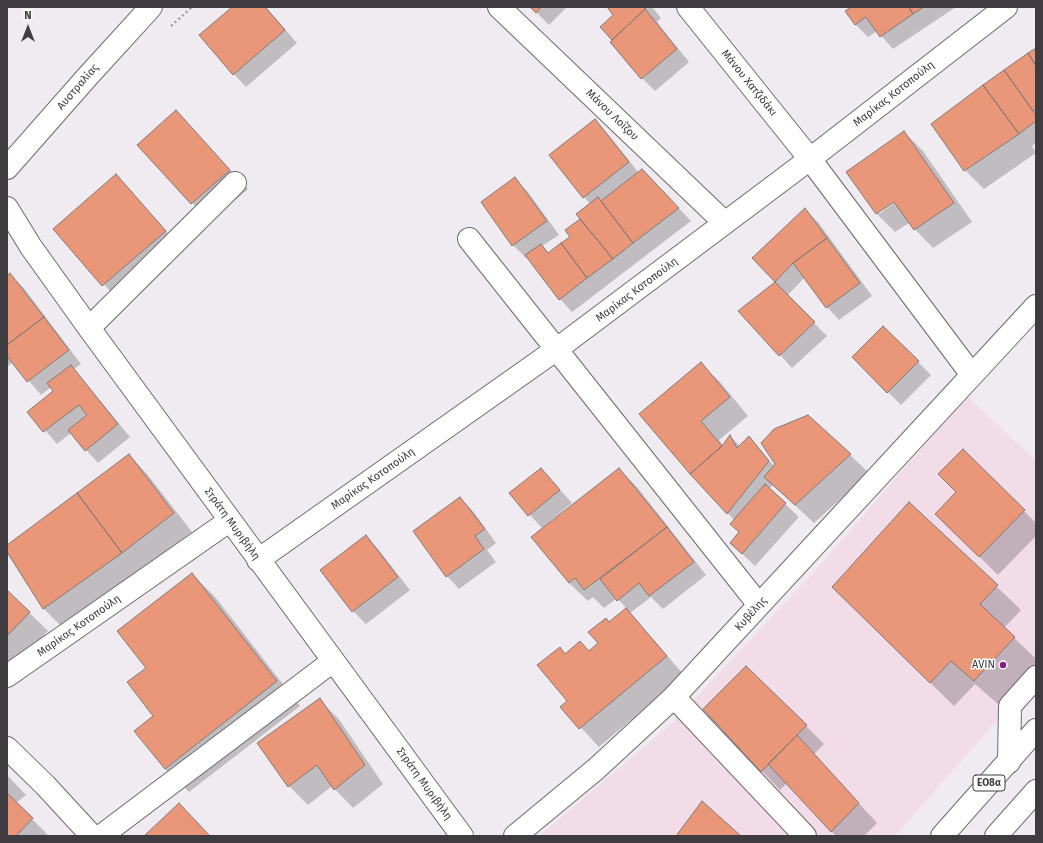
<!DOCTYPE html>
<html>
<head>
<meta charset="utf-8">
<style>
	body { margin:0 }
	#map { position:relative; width:1043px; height:843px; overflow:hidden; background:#f0ebf0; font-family:"Fira Sans",sans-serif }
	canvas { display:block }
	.frame { position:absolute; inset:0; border:8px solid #3e3c3e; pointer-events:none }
	.north { position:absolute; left:8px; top:8px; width:40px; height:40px; -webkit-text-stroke:3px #fff; paint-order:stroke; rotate:0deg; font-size:11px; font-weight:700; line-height:16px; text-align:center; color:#3e3c3e }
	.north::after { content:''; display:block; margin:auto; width:14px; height:18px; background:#3e3c3e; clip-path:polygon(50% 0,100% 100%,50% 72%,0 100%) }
</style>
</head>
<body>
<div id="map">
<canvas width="1043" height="843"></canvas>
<div class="frame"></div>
<div class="north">N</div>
</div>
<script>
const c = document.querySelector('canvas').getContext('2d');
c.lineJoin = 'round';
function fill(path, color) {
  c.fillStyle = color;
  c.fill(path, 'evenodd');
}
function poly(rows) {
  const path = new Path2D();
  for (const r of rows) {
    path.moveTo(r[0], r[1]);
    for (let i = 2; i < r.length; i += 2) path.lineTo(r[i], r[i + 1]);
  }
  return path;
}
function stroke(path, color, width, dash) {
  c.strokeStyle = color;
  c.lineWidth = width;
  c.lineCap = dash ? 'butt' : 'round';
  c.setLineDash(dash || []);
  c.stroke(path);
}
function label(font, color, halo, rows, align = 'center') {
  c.font = font + ' "Fira Sans",sans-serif';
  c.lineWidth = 3;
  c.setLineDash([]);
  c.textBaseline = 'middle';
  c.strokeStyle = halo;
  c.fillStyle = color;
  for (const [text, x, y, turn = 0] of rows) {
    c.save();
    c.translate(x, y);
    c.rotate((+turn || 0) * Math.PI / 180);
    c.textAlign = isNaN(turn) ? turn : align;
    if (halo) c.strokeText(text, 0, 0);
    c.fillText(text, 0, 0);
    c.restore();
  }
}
const commercial = poly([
	[967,396,1036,461,1036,676,895,836,539,836,670,725,813,573]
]);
const shadow = poly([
	[233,7,266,7,297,43,246,87,234,74],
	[531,7,567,7,549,25],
	[608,7,652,7,661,18,657,22,689,62,655,91,642,78,601,27,615,15],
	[853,7,956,7,893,49,877,31,868,37,856,25,847,11],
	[1036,48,1036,143,1032,146,1036,153,984,189,965,170],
	[176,112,248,189,210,222,139,145],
	[595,121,607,133,639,173,655,184,691,221,572,312,560,299,527,257,526,258,513,245,482,202,515,179,528,192,559,235,542,246,549,253,571,237,567,231,582,219,590,204,550,155],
	[904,132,923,151,972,222,933,248,909,223,895,232,877,214,847,172],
	[897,198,898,200,879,214,879,211],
	[116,176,184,251,122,304,54,229],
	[805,210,818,222,872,296,839,320,827,307,805,277,787,296,827,336,792,368,740,311,776,283,753,258],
	[10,275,23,287,81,364,74,369,130,437,98,463,71,433,57,444,29,412,55,392,51,387,41,395,13,362,7,367,7,277],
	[883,327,931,375,901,405,853,357],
	[701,364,720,382,748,416,719,440,723,446,730,436,740,446,749,437,774,466,850,455,869,473,814,523,773,485,769,489,799,517,755,566,731,543,740,533,734,520,691,473],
	[963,450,1036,523,1036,536,998,575,936,514,958,492],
	[129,455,147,474,192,532,62,627,44,609,7,551,7,546],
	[541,469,572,503,542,528,511,494],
	[619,469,637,487,706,575,663,609,651,597,630,613,684,675,599,747,562,707,569,701,560,648,566,654,590,652,599,643,627,609,617,598,604,608,593,597,588,601,569,583],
	[460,498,473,511,496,543,487,550,496,562,459,589,447,576],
	[909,503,1021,610,1004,628,1036,659,1036,664,998,704,975,684,954,706,857,611],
	[366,536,378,549,410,590,366,624,353,611],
	[192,574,216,598,300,706,189,792,165,769,155,716,147,668],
	[7,591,48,631,9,671,7,669],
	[319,700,338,718,383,784,353,808,332,786,308,805,289,786],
	[806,726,824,744,814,754,877,823,864,836,836,836,787,783,780,790,762,771],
	[7,775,26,795,16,803,49,836,7,836]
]);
const building = poly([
	[232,7,265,7,285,30,233,75,199,35,232,7],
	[530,7,541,7,536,13,530,7],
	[607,7,647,7,612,40,600,27,613,15,607,7],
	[851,7,909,7,913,14,880,37,866,17,855,25,845,11,851,7],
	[909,7,924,7,913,14,909,7],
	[645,9,677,49,641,79,610,42,645,9],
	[1036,48,1036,66,1028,53,1036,48],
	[1028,53,1036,66,1036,109,1033,111,1004,70,1028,53],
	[1004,70,1036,115,1036,121,1019,134,983,85,1004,70],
	[983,85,1019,134,964,171,931,124,983,85],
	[176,110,230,170,191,204,137,145,176,110],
	[595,119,629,162,583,198,549,155,595,119],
	[904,131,954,203,914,230,894,202,876,214,846,172,904,131],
	[642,169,679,208,633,243,601,201,642,169],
	[116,174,166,231,102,286,53,229,116,174],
	[515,177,547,221,512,246,481,202,515,177],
	[598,197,633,243,613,259,576,214,598,197],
	[805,208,827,238,793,263,775,282,752,258,805,208],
	[580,219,613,259,587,278,561,243,570,237,565,230,580,219],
	[827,238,860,283,826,308,793,263,827,238],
	[561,243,587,278,559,300,525,255,541,244,548,253,561,243],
	[10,273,44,317,7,345,7,276,10,273],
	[775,282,815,322,779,356,738,311,775,282],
	[44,317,69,350,27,382,7,356,7,345,44,317],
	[883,326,919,361,887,393,852,357,883,326],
	[701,362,730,397,701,421,722,446,690,474,639,414,701,362],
	[71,365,118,424,85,451,68,430,87,415,79,405,43,432,27,412,53,391,47,383,71,365],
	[808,415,851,454,795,505,764,477,775,464,761,443,774,429,808,415],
	[730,435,737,448,749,436,769,461,727,514,690,474,722,446,730,435],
	[963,449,1025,510,979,557,935,514,956,492,938,474,963,449],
	[129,454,174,513,122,553,77,493,129,454],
	[541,468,560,490,528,516,509,493,541,468],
	[619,468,667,527,584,590,575,578,569,583,531,537,619,468],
	[765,484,786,503,742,554,730,543,739,532,730,524,765,484],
	[77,493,122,553,43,609,7,552,7,545,77,493],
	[460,497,485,529,475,536,484,549,446,577,413,531,460,497],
	[909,502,998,585,980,604,1015,637,974,681,951,661,930,683,832,587,909,502],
	[667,527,694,562,649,596,639,583,617,601,600,579,667,527],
	[366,535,398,577,352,612,320,570,366,535],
	[192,573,277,681,165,769,134,731,153,716,127,682,146,668,117,631,192,573],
	[7,590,30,612,7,636,7,590],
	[626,608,667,656,579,729,560,707,567,701,537,665,560,647,565,654,580,641,589,651,598,643,588,632,606,618,609,622,626,608],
	[746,666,807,725,761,772,703,709,746,666],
	[320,698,365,765,334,790,317,765,288,787,257,743,320,698],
	[797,735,859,803,831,832,768,764,797,735],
	[7,793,33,818,16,836,7,836,7,793],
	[702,801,741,836,676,836,702,801],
	[179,803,210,836,144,836,179,803]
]);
const path = poly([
	[171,26,192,7]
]);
const minor = poly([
	[499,7,725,223],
	[688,7,810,159,972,375],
	[7,168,88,76,151,7],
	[7,208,31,247,89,328,462,836],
	[469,239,759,605],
	[89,328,235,183],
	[258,560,557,349,810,159,1006,7],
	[7,676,229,521],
	[674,697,805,836],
	[7,748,45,785,92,836],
	[1009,762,1010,706,1036,677],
	[101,836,333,661],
	[515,836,596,769,674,697,1036,306]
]);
const highway = poly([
	[942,836,1036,730],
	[996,836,1036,791]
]);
const markers = [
	[1003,665,4,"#871e85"]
];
const shields = [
	[989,783,32]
];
const shieldNames = [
	["ΕΟ8α",989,783]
];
const streetNames = [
	["Μάνου Χατζιδάκι",749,83,51],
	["Αυστραλίας",78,87,-49],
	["Μαρίκας Κοτοπούλη",894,94,-38],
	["Μάνου Λοΐζου",612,115,44],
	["Μαρίκας Κοτοπούλη",637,290,-37],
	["Μαρίκας Κοτοπούλη",373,479,-35],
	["Στράτη Μυριβήλη",232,524,54],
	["Κυβέλης",751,614,-48],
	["Μαρίκας Κοτοπούλη",79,626,-35],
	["Στράτη Μυριβήλη",424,784,54]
];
const poiNames = [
	["AVIN",995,665]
];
fill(commercial, '#f2dce8');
fill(shadow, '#0003');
fill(building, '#ea9678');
stroke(building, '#807a77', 1);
stroke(minor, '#6e696d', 24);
stroke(highway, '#6e696d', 24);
stroke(path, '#a09ca0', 2.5, [2, 3]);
stroke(minor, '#fff', 22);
stroke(highway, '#fff', 22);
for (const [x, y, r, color] of markers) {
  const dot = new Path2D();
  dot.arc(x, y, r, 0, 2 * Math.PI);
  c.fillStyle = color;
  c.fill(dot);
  stroke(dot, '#fff', 1.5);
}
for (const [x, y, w] of shields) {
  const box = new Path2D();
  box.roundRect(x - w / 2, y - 8, w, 16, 3);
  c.fillStyle = '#fff';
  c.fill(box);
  stroke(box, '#3e3c3e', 1);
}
label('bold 10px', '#3e3c3e', null, shieldNames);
label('11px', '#3e3c3e', '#fff', streetNames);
label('11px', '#3e3c3e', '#fff', poiNames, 'right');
</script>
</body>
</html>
